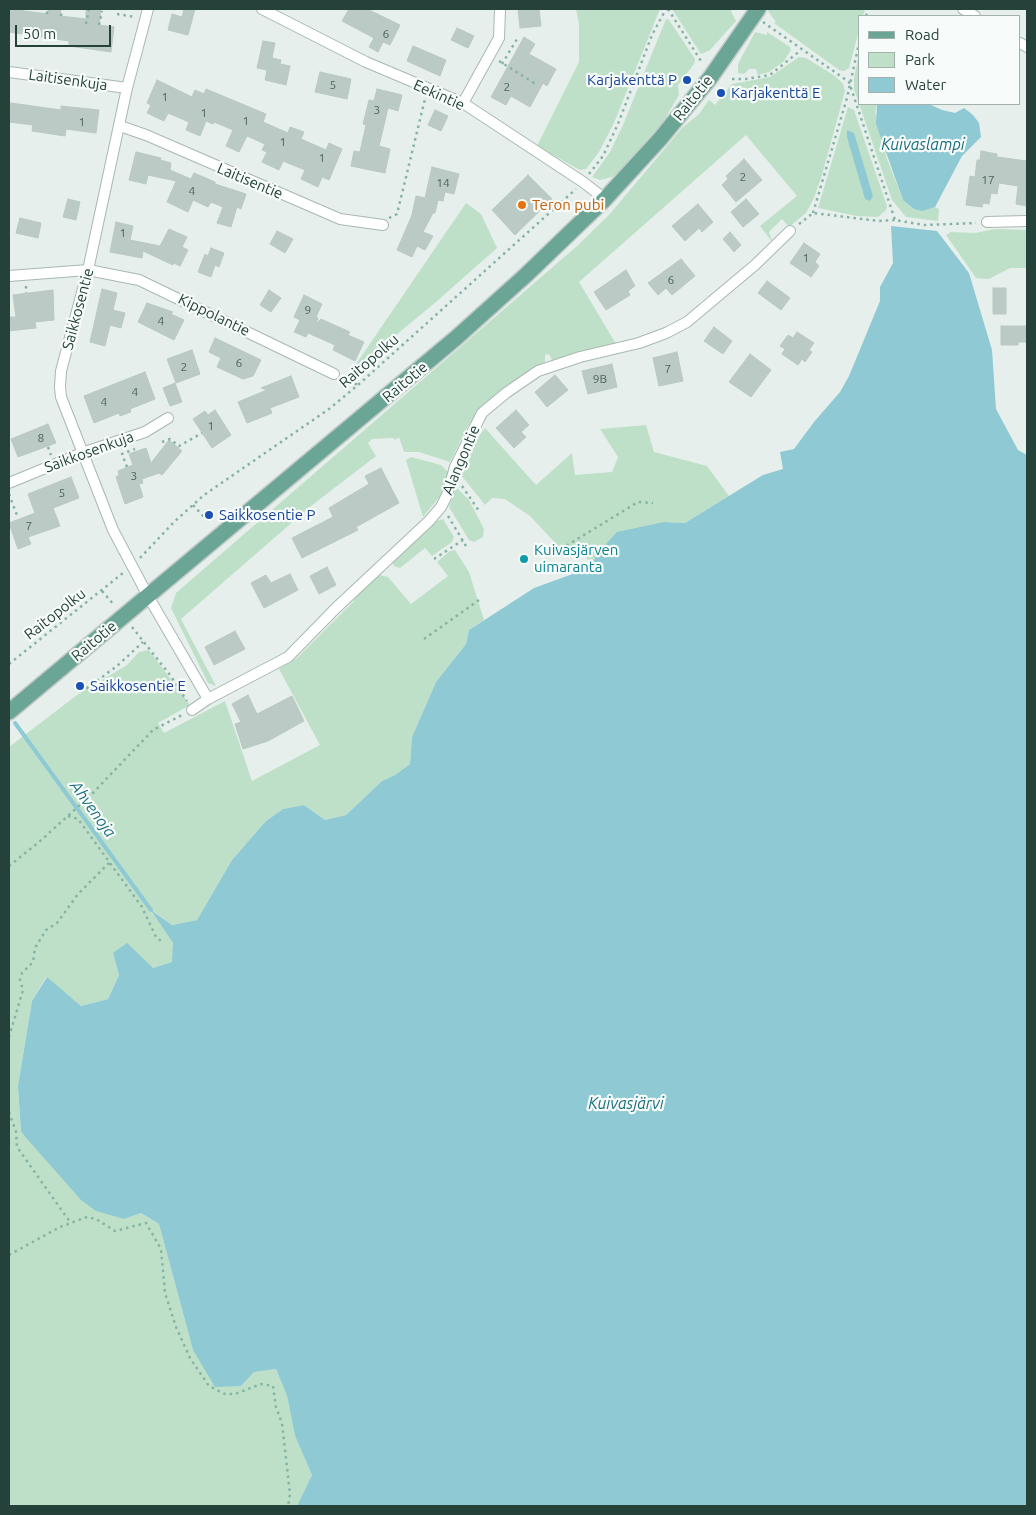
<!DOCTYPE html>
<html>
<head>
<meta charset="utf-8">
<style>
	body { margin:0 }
	#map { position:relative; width:1036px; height:1515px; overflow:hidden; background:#e6efeb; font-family:Ubuntu,sans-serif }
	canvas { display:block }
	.frame { position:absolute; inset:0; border:10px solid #24423a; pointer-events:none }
	.legend { position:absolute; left:858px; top:15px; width:162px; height:90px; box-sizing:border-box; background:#f7fbf9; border:1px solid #a3b1ad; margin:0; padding:6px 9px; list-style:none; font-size:15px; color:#24423a }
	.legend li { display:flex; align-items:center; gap:10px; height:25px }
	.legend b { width:25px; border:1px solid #a3b1ad }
	.scale { position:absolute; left:15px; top:25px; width:96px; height:22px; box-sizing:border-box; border:2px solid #24423a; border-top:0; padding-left:6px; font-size:15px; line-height:18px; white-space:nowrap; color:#24423a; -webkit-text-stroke:4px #f7fbf9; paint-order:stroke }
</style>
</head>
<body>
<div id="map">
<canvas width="1036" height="1515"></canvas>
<div class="frame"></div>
<ul class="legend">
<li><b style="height:6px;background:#6aa596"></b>Road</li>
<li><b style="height:14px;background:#bfe0c8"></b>Park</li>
<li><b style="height:14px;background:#8ec9d4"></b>Water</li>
</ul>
<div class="scale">50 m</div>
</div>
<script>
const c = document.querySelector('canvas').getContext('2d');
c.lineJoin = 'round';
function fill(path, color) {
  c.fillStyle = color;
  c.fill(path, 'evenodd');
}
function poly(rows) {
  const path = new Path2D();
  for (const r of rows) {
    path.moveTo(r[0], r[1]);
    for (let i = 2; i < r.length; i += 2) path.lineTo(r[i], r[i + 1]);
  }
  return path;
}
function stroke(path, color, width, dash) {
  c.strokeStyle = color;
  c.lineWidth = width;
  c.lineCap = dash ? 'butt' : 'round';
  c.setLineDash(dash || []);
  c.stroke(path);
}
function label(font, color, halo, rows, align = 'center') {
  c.font = font + ' Ubuntu,sans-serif';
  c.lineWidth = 4.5;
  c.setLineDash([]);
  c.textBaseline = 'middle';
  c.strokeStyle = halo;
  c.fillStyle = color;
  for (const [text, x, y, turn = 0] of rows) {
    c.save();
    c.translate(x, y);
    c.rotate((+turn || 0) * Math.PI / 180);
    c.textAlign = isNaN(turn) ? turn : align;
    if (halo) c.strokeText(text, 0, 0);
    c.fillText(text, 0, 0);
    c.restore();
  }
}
const green = poly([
	[576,9,660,9,614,123,599,152,586,169,580,170,537,146,579,62,579,24],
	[672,9,730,9,736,21,710,50,701,54],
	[770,9,865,9,863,16,860,16,860,27,849,68,844,71,839,70,774,23,776,22,768,11],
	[666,19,669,20,695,59,694,64,678,85,679,95,663,122,619,172,612,177,600,180,592,177,610,152,623,125],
	[755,32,767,35,767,32,790,47,791,50,783,62,769,72,758,75,756,69,749,69,744,74,738,73,738,64],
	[860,49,860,104,877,104,875,112,887,159,903,200,914,209,922,210,935,207,939,209,938,221,906,217,892,200,854,89,854,78],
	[799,57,806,58,835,76,843,84,845,91,822,175,814,198,806,213,789,227,782,219,769,232,773,243,760,226,797,196,746,135,579,282,616,344,552,360,549,354,545,355,545,362,504,387,480,411,469,424,450,462,419,452,404,452,399,437,395,440,393,438,372,439,368,443,376,456,311,506,181,619,216,686,208,683,171,608,176,593,577,246,609,215,682,128,699,114,709,100,715,105,732,84,770,77],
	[848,107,854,110,887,206,886,210,878,217,857,216,818,208],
	[466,203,481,214,497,248,436,302,350,373],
	[995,229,1027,230,1027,268,1010,268,989,279,976,278,946,235,951,232,975,233],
	[646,425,654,452,707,466,729,496,685,523,664,522,596,555,592,567,583,551,561,549,530,516,505,499,492,498,485,505,461,475,469,449,485,428,536,485,572,453,575,475,612,472,618,457,600,429],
	[411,457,441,465,448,472,441,495,423,517,406,460],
	[456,487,469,500,484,529,483,537,474,542,469,540,449,507],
	[443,519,454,537,452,542,432,556,425,548,400,568,394,566,392,561,437,521],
	[455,550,469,572,484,620,469,630,466,644,436,682,412,737,410,764,395,775,382,781,346,815,325,820,304,805,283,809,266,821,232,860,197,920,172,925,153,911,173,943,173,962,153,968,113,953,119,975,108,999,81,1006,46,977,32,1001,18,1086,21,1133,124,1219,141,1213,159,1224,193,1350,241,1386,254,1372,276,1369,287,1396,295,1436,312,1475,297,1506,9,1506,9,747,77,695,127,665,139,652,149,650,190,705,158,723,164,733,225,701,252,781,320,745,279,669,297,658,354,601,353,598,379,575,388,577,411,604,448,576,437,562,450,551]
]);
const water = poly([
	[877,104,929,104,942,110,955,113,964,108,973,115,979,123,981,137,962,156,935,207,922,211,914,209,903,200,876,124],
	[847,130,854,133,873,196,870,201,865,199,847,137],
	[891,226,937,231,969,273,992,350,996,409,1018,450,1027,455,1027,1506,297,1506,312,1475,295,1436,287,1396,276,1369,254,1372,241,1386,215,1387,193,1350,159,1224,141,1213,124,1219,96,1211,81,1200,21,1132,18,1086,32,1001,47,977,81,1006,108,999,119,975,113,953,127,943,153,968,172,962,173,943,151,910,172,925,197,920,232,860,266,821,283,809,304,805,325,820,346,815,382,781,395,775,410,764,412,737,436,682,466,644,469,630,534,588,592,567,596,555,617,532,664,522,685,523,763,475,783,469,780,452,794,449,814,422,840,392,849,376,880,301,880,287,893,263]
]);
const stream = poly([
	[15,723,151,910]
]);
const building = poly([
	[9,9,48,14,48,9,61,9,60,16,86,19,86,9,101,9,99,25,114,27,111,52,69,46,69,41,9,32,9,9],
	[184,9,195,9,188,35,168,30,172,14,182,17,184,9],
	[349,9,367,9,400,25,390,45,383,42,378,52,369,47,374,38,342,21,349,9],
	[518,9,539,9,541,26,520,28,518,9],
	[457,28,474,36,468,48,451,40,457,28],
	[524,37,535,44,529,54,556,69,547,86,543,83,530,107,511,96,506,105,491,97,524,37],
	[263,41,275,43,272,58,281,60,280,64,290,66,286,85,265,80,267,70,257,68,263,41],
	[413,46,446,60,440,76,407,61,413,46],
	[320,72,351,79,347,99,315,92,320,72],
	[157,80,192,97,195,90,204,94,206,89,266,114,263,122,288,133,290,127,304,132,301,139,326,150,329,143,342,149,329,180,322,177,318,187,301,179,305,170,283,161,279,170,262,162,267,152,262,150,265,144,247,136,239,152,226,146,233,130,214,122,213,124,206,121,200,136,186,130,189,122,168,113,164,121,147,113,151,105,147,103,157,80],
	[377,89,402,95,398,111,388,108,379,146,390,149,385,173,351,166,354,151,360,152,366,125,363,124,369,100,374,101,377,89],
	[11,103,61,110,61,106,99,110,96,133,66,129,65,136,32,131,33,125,9,122,11,103],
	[435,110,448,116,441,131,428,125,435,110],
	[981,151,997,154,997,157,1027,161,1027,206,1016,204,1018,186,999,183,997,194,991,193,989,204,983,203,982,207,966,205,970,176,975,177,977,160,980,160,981,151],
	[136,152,161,158,160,160,171,163,170,170,191,179,194,173,215,182,215,184,246,194,241,209,237,207,231,227,217,223,223,207,211,202,208,207,193,200,188,212,167,202,176,181,148,175,146,184,129,180,136,152],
	[744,159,762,180,736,202,722,185,728,179,726,176,744,159],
	[432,167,459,174,454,194,445,192,443,201,438,200,435,213,433,213,423,232,433,236,425,250,417,246,412,257,397,250,412,215,416,196,425,198,432,167],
	[528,175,552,199,515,235,492,210,528,175],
	[68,199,80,202,76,220,63,217,68,199],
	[746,199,759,214,743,227,731,212,746,199],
	[698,204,713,222,702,232,699,228,685,241,672,226,698,204],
	[20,218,41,223,38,238,16,233,20,218],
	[116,222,133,226,130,240,160,246,169,229,187,237,182,247,188,250,180,266,174,263,173,265,143,251,142,258,110,252,116,222],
	[277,231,293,239,285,253,270,244,277,231],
	[730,232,741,245,734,252,723,239,730,232],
	[804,243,820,254,815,262,819,266,811,277,790,263,804,243],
	[211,248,224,253,219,267,215,265,211,277,198,272,205,254,208,256,211,248],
	[681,259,695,276,672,295,666,288,658,295,648,283,681,259],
	[626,270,635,286,628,291,630,295,606,310,594,292,626,270],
	[767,281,790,298,781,310,758,293,767,281],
	[993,288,1006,288,1006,314,993,314,993,288],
	[102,289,117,293,113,310,125,313,121,328,110,325,105,346,90,342,102,289],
	[53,290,54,320,35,322,36,328,9,331,9,317,16,317,13,295,53,290],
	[269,290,281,298,271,312,260,305,269,290],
	[304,295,322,304,316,317,318,318,316,324,321,319,350,332,348,335,364,342,355,361,333,350,335,345,308,333,306,337,294,332,300,320,294,317,304,295],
	[147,303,173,312,171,314,184,320,174,340,138,322,147,303],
	[1001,326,1027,326,1027,342,1018,342,1018,345,1001,345,1001,326],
	[714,327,732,341,723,354,704,341,714,327],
	[797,332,814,343,809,350,812,352,805,362,802,359,798,365,782,354,785,349,780,346,788,335,793,338,797,332],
	[215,338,261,360,253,376,243,379,217,367,221,358,209,352,215,338],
	[192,350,200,374,176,383,167,359,192,350],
	[677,352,683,381,659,386,653,358,677,352],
	[750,354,771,370,751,397,729,382,750,354],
	[612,364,617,387,588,394,582,371,612,364],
	[145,372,155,399,130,409,131,412,120,416,119,413,94,423,84,396,145,372],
	[555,375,568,390,547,407,535,392,555,375],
	[291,376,299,397,270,408,272,413,247,423,238,402,267,390,261,388,291,376],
	[175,383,182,402,170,406,163,388,175,383],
	[215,410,231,435,212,448,193,419,205,411,208,415,215,410],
	[516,410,529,425,521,432,526,437,514,448,496,428,516,410],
	[48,424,56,443,18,457,11,439,48,424],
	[169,440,182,451,162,475,159,473,142,479,143,483,139,484,143,497,125,504,116,477,119,475,118,471,133,465,129,454,146,448,151,463,169,440],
	[381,468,399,503,356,527,358,530,302,558,292,538,333,517,329,508,369,484,365,476,381,468],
	[71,477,79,498,53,508,60,526,28,537,31,544,18,549,9,523,35,513,28,494,71,477],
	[327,567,336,585,319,594,310,576,327,567],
	[290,574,298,590,264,608,251,583,266,575,271,583,290,574],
	[235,631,245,649,214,665,205,647,235,631],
	[248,695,257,714,292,696,304,721,268,741,243,749,235,724,241,722,232,704,248,695]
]);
const path = poly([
	[668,9,701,61],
	[47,14,47,9],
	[117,14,135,17],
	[61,16,62,9],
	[866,16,868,9],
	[763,22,849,82,895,220,924,225,976,223],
	[86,24,89,9],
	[99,25,102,11],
	[499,61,534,83,536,79],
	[502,64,517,39],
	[732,79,746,79,770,75,801,50],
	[589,174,603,156,618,124,652,35,666,9],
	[813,213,847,98,860,39],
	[389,218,397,214,425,99],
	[799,224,813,213,879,221,895,220],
	[26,286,26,293],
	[343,378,358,385],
	[162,442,170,439,179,446,202,433],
	[48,447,51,455],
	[127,467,122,454,135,449],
	[462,486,479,511],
	[9,494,18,518],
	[193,505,205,518],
	[448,516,466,546],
	[561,549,638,502,653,503],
	[140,558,174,522,204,495,329,409,358,385,576,189],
	[434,559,463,540],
	[102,591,114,605],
	[132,627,170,675,187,701],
	[424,639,479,600],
	[9,664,123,573],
	[80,686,87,688,117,666,143,642],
	[68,816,78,819,142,907,156,937,161,941],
	[9,866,39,842,91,795,153,730,184,714],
	[9,1037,23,990,20,980,22,973,33,962,35,948,46,930,57,923,78,894,110,862],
	[9,1112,16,1132,17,1147,70,1222],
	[9,1255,60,1227,87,1217,96,1219,115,1231,146,1223,161,1249,165,1293,176,1327,190,1358,209,1386,225,1394,235,1394,261,1384,273,1386,276,1407,282,1423,290,1494,288,1506]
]);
const minor = poly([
	[148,9,127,88,88,270,61,371,60,387,61,397,113,530,148,596,208,699],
	[262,9,366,62,463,103,583,182,605,199],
	[963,9,975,16],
	[1020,43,1027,47],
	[9,72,127,88],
	[463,103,499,38,500,9],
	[120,126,146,135,340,219,383,225],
	[987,222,1027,221],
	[9,276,88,270,139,280,334,374],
	[9,483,82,453,145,432,168,418],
	[192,710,208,699,288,657,336,608,429,521,441,507,447,495,455,467,482,413,506,393,538,371,580,357,639,343,666,333,687,322,755,265,790,231]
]);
const primary = poly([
	[9,712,456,338,526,275,605,199,660,139,710,78,758,9]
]);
const markers = [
	[687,80,5,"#1a4fb4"],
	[721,93,5,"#1a4fb4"],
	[522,205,5,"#e8710a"],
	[209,515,5,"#1a4fb4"],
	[524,559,5,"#0f9aa8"],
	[80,686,5,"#1a4fb4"]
];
const numberNames = [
	["6",386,34],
	["5",333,85],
	["2",507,87],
	["1",165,97],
	["3",377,110],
	["1",204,113],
	["1",246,121],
	["1",82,122],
	["1",283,142],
	["1",322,158],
	["2",743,177],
	["17",988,180],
	["14",443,183],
	["4",192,191],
	["1",123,233],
	["1",806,258],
	["6",671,280],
	["9",308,310],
	["4",161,321],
	["6",239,363],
	["2",184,367],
	["7",668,369],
	["9B",600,379],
	["4",135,392],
	["4",104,402],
	["1",211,426],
	["8",41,438],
	["3",134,476],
	["5",62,493],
	["7",29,526]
];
const streetNames = [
	["Laitisenkuja",68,80,8],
	["Eekintie",439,95,24],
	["Raitotie",693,98,-51],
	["Laitisentie",250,181,23],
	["Saikkosentie",78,309,-75],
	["Kippolantie",214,315,26],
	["Raitopolku",369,361,-41],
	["Raitotie",405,382,-40],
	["Saikkosenkuja",89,452,-20],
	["Alangontie",461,460,-67],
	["Raitopolku",55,614,-38],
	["Raitotie",94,641,-40]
];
const transitNames = [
	["Karjakenttä P",677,80,"right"],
	["Karjakenttä E",731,93],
	["Saikkosentie P",219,515],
	["Saikkosentie E",90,686]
];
const foodNames = [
	["Teron pubi",532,205]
];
const cultureNames = [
	["Kuivasjärven",534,550],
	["uimaranta",534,567]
];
const waterNames = [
	["Kuivaslampi",923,145],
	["Ahvenoja",93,809,54],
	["Kuivasjärvi",626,1104]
];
fill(green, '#bfe0c8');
fill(water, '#8ec9d4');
stroke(stream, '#8ec9d4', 4);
fill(building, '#bbcac4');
stroke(building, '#b8c9c2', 1);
stroke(minor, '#a8b8b2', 12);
stroke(primary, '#c2cac8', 18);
stroke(path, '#86b3a5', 2.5, [2.5, 4]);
stroke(minor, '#fff', 10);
stroke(primary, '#6aa596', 15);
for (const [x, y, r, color] of markers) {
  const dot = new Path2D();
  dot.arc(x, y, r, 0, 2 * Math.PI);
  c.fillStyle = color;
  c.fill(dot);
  stroke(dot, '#f7fbf9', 2);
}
label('12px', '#4a645c', null, numberNames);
label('15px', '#24423a', '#f7fbf9', streetNames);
label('15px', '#164399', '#f7fbf9', transitNames, 'left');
label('15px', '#c56008', '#f7fbf9', foodNames, 'left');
label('15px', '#0d838f', '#f7fbf9', cultureNames, 'left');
label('italic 16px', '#1c6f80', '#f7fbf9', waterNames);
</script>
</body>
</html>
